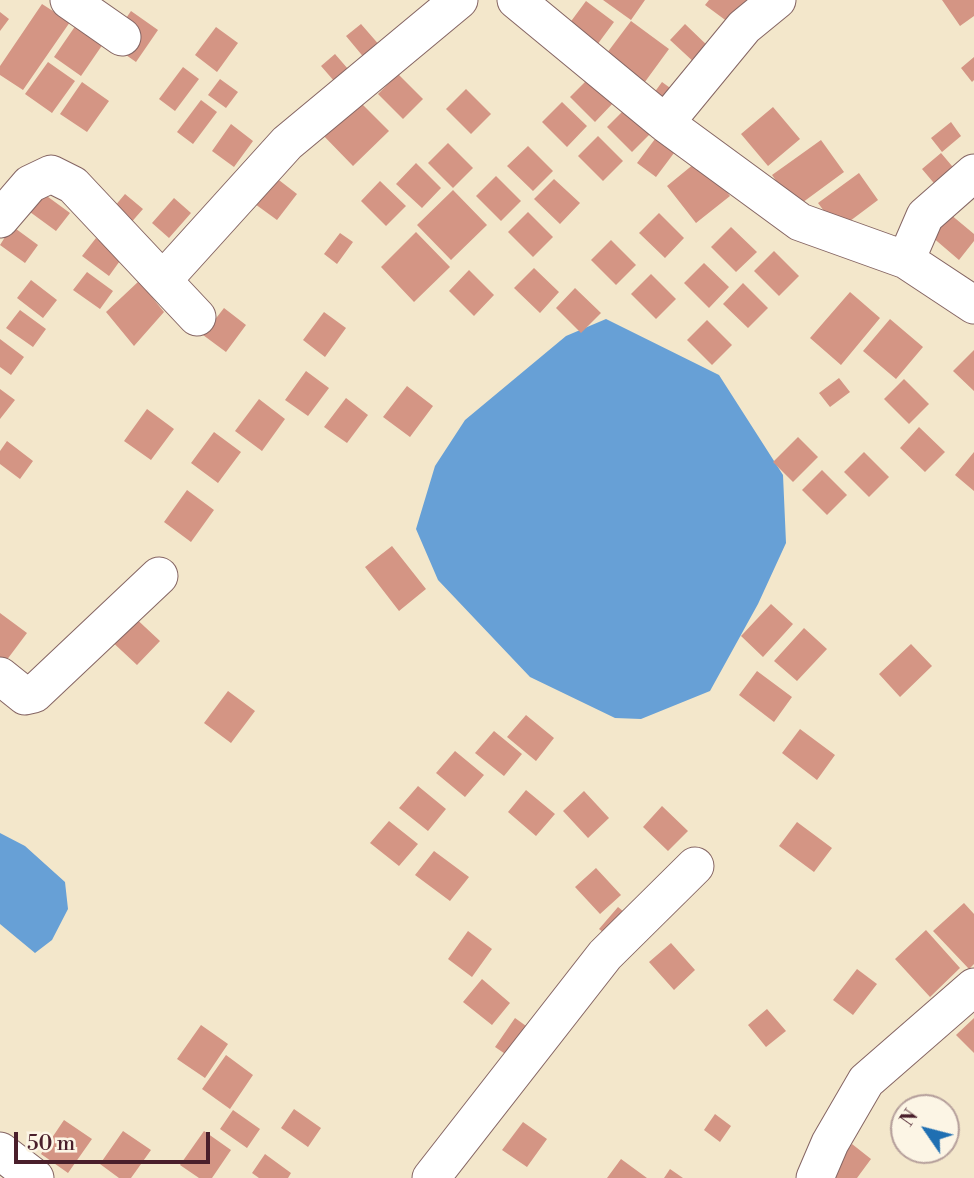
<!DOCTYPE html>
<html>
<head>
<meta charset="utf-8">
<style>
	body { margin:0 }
	#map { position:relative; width:974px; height:1178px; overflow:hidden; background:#f3e7cb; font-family:"Libre Bodoni",serif }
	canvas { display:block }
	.north { position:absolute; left:890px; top:1094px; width:70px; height:70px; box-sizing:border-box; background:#fcf5e5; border:2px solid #b59f9b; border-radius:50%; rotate:305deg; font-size:19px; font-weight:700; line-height:28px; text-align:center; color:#4a1f2b }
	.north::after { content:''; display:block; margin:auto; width:24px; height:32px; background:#1f6fb2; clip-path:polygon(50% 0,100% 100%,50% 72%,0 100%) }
	.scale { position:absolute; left:14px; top:1132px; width:196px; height:32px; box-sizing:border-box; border:4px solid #4a1f2b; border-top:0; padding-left:9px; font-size:21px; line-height:24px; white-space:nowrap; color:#4a1f2b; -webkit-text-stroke:5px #fcf5e5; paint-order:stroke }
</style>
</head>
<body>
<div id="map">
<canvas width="974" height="1178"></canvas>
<div class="north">N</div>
<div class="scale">50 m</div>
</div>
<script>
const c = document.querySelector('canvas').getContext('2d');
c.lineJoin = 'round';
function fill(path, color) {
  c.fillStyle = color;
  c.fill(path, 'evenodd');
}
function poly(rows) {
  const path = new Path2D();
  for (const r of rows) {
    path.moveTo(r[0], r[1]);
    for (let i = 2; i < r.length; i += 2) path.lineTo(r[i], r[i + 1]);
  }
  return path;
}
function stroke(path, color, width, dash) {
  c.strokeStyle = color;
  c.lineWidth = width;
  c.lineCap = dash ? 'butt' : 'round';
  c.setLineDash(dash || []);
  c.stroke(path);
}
const water = poly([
	[606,319,719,375,783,475,786,543,758,604,710,691,641,719,615,718,530,677,438,580,416,529,435,466,465,420,566,336],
	[0,833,25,846,65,882,68,909,52,940,35,953,0,924]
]);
const building = poly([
	[603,0,645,0,631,20],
	[709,0,750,0,732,25,705,5],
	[942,0,974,0,974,16,960,26],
	[586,1,614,22,597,45,569,24],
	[42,4,70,22,23,90,0,75,0,66],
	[131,11,158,30,136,62,109,43],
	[0,12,9,19,0,31],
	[631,21,669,49,639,90,601,61],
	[361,24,381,47,366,60,346,36],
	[685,24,711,49,696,64,670,40],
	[76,25,103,44,81,76,54,57],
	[216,27,238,43,217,72,195,55],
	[335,54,355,77,341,89,321,66],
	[974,57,974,80,972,82,961,68],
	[48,62,75,81,52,113,25,94],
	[183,67,199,79,175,111,159,99],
	[398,74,423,99,403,119,378,94],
	[590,77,615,101,595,122,570,97],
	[220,79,238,92,226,108,208,95],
	[82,82,109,101,87,132,60,114],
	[662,82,677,93,666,108,651,97],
	[466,89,491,114,471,134,446,109],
	[355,97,389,131,353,166,319,131],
	[201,100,217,112,193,144,177,132],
	[562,102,587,126,567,147,542,122],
	[627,107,652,132,632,152,607,127],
	[773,107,800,139,768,166,741,134],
	[951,122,961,136,942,152,931,138],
	[231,124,253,141,234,167,212,151],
	[598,136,623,161,603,181,578,156],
	[655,139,674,153,656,177,637,163],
	[821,140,844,172,795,208,772,175],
	[448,143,473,168,453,188,428,163],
	[528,146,553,171,533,191,507,166],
	[941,153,963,179,944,195,922,169],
	[700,159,730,196,696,223,667,186],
	[416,163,441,188,422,208,396,184],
	[859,173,878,200,838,230,818,203],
	[496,176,521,201,501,221,476,196],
	[275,177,297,194,277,220,255,204],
	[554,179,580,203,560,224,534,199],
	[380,181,406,206,386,226,361,201],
	[453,190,487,225,451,260,417,225],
	[44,194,70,213,56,231,30,212],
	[125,194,143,209,121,234,104,219],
	[174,198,191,213,169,238,152,223],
	[528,212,553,237,533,257,508,232],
	[659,213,684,238,665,258,639,233],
	[950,214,974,234,974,241,959,260,931,236],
	[12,226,38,245,25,263,0,245],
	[731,227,757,252,736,272,711,247],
	[416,232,450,267,414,302,381,267],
	[340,233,353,242,337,264,324,254],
	[96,238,122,258,109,276,82,256],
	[611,240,636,265,616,285,591,260],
	[774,251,799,276,779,296,754,271],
	[704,263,729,287,709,308,684,283],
	[534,268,559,292,540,313,514,288],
	[469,270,494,295,474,316,449,291],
	[87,272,113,291,100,309,73,290],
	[651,274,676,299,656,319,631,294],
	[31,280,57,300,43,318,17,298],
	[139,281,164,312,134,346,106,312],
	[743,283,768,308,748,328,723,304],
	[575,288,601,313,581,333,556,308],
	[850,292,880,318,841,365,810,338],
	[224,308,246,325,226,352,203,335],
	[20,310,46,329,33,347,6,328],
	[324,312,346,328,325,357,303,340],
	[890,319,923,347,896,379,863,351],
	[707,320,732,345,712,365,687,340],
	[0,339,24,357,11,375,0,367],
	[974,350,974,391,953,371],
	[306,371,329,388,308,416,285,400],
	[839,378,850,392,830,407,819,393],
	[904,379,929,404,909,424,884,399],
	[407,386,433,406,410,437,383,417],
	[0,389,15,400,0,419],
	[346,398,368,415,347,443,324,427],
	[259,399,285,419,262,451,235,431],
	[147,409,174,429,151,460,124,441],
	[919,427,945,452,925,472,900,448],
	[214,432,241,452,218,483,191,463],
	[798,437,818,457,793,482,773,462],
	[7,441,33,461,20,479,0,464,0,451],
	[864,452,889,477,869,497,844,472],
	[974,452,974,491,955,475],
	[822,470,847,495,827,515,802,490],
	[187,490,214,510,191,542,164,522],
	[392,546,426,589,399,611,365,567],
	[771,604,793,624,763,657,741,636],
	[0,613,27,633,3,665,0,662],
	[130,613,160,641,137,665,107,637],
	[804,628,827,649,797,681,774,661],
	[911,644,932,666,900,697,879,674],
	[757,671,792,697,774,722,739,695],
	[228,691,255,711,231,743,204,723],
	[526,715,554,738,536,761,507,737],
	[800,729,835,755,817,780,782,753],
	[494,731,522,754,504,776,475,753],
	[455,751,484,775,465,797,436,773],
	[418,786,446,809,428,831,399,808],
	[526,790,555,814,536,836,508,812],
	[584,791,609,818,588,838,563,811],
	[662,806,688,831,668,851,643,827],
	[389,821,418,844,399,866,370,843],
	[797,822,832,848,814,872,779,846],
	[434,851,469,877,450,901,415,875],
	[596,868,621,895,600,914,575,887],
	[964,903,974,914,974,964,969,969,933,931],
	[618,907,646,930,628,952,599,929],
	[926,930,960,968,930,997,895,959],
	[468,931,492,949,472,977,448,959],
	[671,943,695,970,674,990,649,962],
	[857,969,877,984,853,1015,833,1000],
	[482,979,510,1003,492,1025,463,1002],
	[767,1009,786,1031,766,1047,748,1025],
	[515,1018,540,1036,520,1064,495,1047],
	[974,1018,974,1053,956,1035],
	[201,1025,228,1044,205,1078,177,1059],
	[226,1055,253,1075,230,1109,202,1089],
	[294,1109,321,1128,308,1147,281,1128],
	[233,1110,260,1129,247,1148,220,1129],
	[715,1114,731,1126,720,1142,704,1130],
	[64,1120,92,1139,68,1173,41,1154],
	[523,1122,547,1139,527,1167,502,1150],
	[123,1131,151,1150,131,1178,119,1178,100,1164],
	[204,1131,231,1150,212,1178,199,1178,180,1165],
	[852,1144,871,1159,857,1178,832,1178,828,1175],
	[265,1154,291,1173,288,1178,259,1178,252,1173],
	[621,1159,647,1178,607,1178],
	[670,1169,683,1178,664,1178]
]);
const minor = poly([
	[69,0,122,37],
	[516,0,665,123,800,222,906,260,974,305],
	[665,123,744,27,777,0],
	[0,219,30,184,51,174,73,185,197,317],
	[906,260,925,216,974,173],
	[163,280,287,143,459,0],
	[0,676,25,696,34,694,159,576],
	[0,1151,35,1178],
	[431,1178,605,955,695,866],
	[815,1178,830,1143,866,1081,974,987]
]);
fill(water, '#67a0d6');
fill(building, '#d49584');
stroke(minor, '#856563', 39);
stroke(minor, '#fff', 37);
</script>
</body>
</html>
